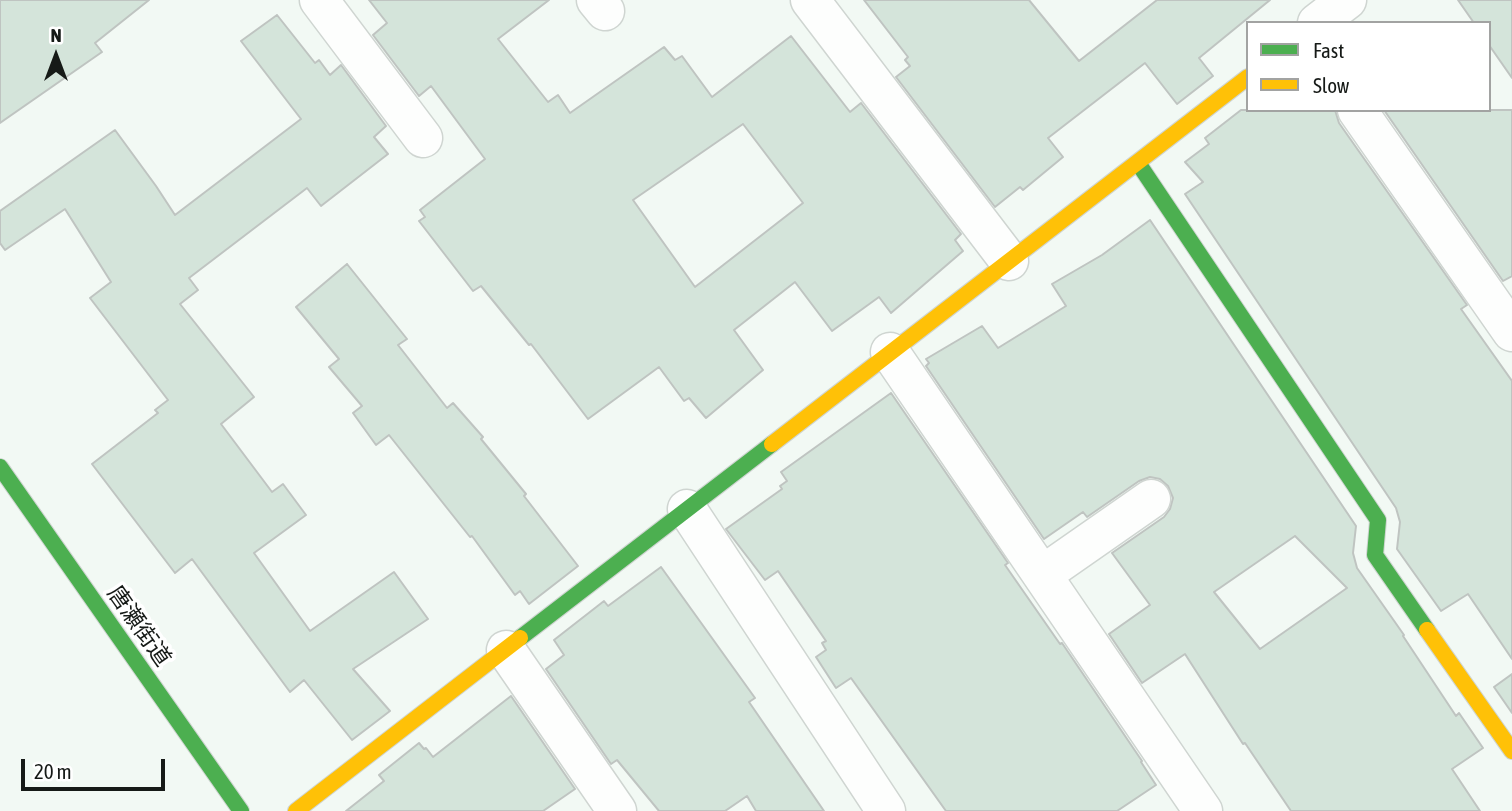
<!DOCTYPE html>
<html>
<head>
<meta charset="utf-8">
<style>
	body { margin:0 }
	#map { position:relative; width:1512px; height:811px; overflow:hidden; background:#f2f9f4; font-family:"Asap Condensed",sans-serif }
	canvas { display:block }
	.legend { position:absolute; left:1246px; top:21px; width:245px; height:91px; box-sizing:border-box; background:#fff; border:2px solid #a2a3a2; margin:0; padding:9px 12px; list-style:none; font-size:21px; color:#161a17 }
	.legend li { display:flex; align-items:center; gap:14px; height:35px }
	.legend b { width:35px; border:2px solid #a2a3a2 }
	.north { position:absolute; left:21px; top:21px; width:70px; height:70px; -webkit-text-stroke:5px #fff; paint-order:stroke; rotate:0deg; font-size:19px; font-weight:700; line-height:28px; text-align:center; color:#161a17 }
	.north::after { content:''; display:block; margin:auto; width:24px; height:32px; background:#161a17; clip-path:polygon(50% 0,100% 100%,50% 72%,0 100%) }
	.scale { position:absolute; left:21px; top:759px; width:144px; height:32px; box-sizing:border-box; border:4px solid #161a17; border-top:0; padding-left:9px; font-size:21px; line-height:24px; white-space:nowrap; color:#161a17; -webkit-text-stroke:5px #fff; paint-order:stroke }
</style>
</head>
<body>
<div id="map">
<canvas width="1512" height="811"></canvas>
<ul class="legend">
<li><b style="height:9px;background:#4caf50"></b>Fast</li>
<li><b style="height:9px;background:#ffc107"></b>Slow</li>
</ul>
<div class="north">N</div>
<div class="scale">20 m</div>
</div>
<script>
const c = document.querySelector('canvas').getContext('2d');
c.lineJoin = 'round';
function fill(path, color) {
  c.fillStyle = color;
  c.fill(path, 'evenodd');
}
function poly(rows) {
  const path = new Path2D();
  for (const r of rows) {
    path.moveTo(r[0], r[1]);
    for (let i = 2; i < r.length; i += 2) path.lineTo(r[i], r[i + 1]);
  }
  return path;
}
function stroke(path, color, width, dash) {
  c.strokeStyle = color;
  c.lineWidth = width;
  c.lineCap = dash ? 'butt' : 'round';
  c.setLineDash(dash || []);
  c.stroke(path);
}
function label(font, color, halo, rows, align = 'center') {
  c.font = font + ' "Asap Condensed","Noto Sans JP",sans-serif';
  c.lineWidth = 7;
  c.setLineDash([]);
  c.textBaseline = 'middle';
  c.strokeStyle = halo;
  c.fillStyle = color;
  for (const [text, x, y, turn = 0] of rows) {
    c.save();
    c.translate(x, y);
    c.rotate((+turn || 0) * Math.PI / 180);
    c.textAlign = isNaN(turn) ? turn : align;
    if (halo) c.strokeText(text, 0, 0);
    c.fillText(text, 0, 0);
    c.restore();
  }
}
const building = poly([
	[0,0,149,0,95,43,102,52,0,123,0,0],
	[369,0,549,0,498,39,548,102,558,95,570,113,664,47,675,60,682,56,712,97,791,36,850,112,861,103,961,234,955,240,963,251,891,313,879,297,832,331,795,282,734,330,763,370,706,418,689,398,684,401,659,367,588,419,531,344,529,345,481,286,473,291,419,221,425,217,420,210,485,159,431,86,419,96,373,35,387,23,369,0],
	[743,124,803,203,695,287,633,200,743,124],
	[864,0,1029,0,1079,61,1157,0,1270,0,1199,58,1213,76,1177,104,1145,63,1048,138,1063,157,1023,190,1020,187,995,207,896,77,910,66,905,60,908,57,864,0],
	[1458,0,1512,0,1512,78,1489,45,1489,23,1474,23,1458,0],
	[277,15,315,63,319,60,330,75,341,65,386,126,374,137,388,154,321,206,307,188,189,278,198,290,180,304,254,397,221,424,272,492,283,484,306,515,254,553,310,631,394,572,428,619,353,669,390,711,352,740,304,680,290,692,192,559,175,573,92,464,158,413,155,410,168,400,90,298,111,282,65,209,5,250,0,243,0,211,115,130,156,186,175,215,301,119,241,41,277,15],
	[1241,110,1335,110,1339,123,1467,305,1461,309,1512,381,1512,659,1468,594,1441,611,1397,549,1400,522,1396,508,1185,194,1203,182,1185,162,1209,144,1205,138,1241,110],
	[1384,110,1512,110,1512,276,1503,281,1384,110],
	[1150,220,1356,526,1353,553,1357,568,1404,635,1403,636,1456,716,1459,713,1483,748,1452,769,1480,811,1291,811,1245,743,1243,744,1185,654,1142,683,1109,634,1150,605,1112,553,1164,517,1170,509,1173,498,1168,486,1160,479,1150,477,1139,481,1087,517,1083,512,1044,539,926,366,929,363,926,359,982,326,998,348,1066,306,1052,284,1102,255,1150,220],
	[1295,536,1347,588,1260,649,1214,592,1295,536],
	[347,264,407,339,398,345,447,408,453,403,483,437,481,439,526,494,524,496,578,566,529,604,520,591,515,595,472,536,470,537,389,435,376,445,353,413,362,406,329,367,339,359,296,307,347,264],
	[891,393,1008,563,1005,565,1060,644,1062,643,1142,761,1141,762,1156,785,1117,811,946,811,851,678,836,688,816,657,826,650,822,643,826,641,778,571,765,580,726,529,782,489,780,486,787,481,781,472,891,393],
	[661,567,755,698,749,702,824,811,756,811,747,796,725,811,659,811,617,760,611,764,546,669,564,655,554,640,604,601,608,606,661,567],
	[1512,674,1512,713,1494,687,1512,674],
	[511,696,575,789,543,811,346,811,384,781,379,775,419,743,424,749,426,748,433,757,511,696]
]);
const street = poly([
	[319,0,423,138],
	[596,0,605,11],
	[810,0,1009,261],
	[1317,23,1347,0],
	[1357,110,1512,332],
	[890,352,1203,811],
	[687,509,886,811],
	[1042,575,1151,499],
	[506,650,617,811]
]);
const fast = poly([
	[1138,163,1378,520,1375,555,1427,630],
	[0,467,241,811],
	[520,638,772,444]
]);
const slow = poly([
	[772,444,1248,77],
	[1427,630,1512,751],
	[296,811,520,638]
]);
const streetNames = [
	["唐瀬街道",139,626,55]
];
fill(building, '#d4e4da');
stroke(building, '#bfc4c1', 2);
stroke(street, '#cfd5d1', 41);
stroke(fast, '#cfd5d1', 18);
stroke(slow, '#cfd5d1', 18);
stroke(street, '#fdfefd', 38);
stroke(fast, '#4caf50', 16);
stroke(slow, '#ffc107', 16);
label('23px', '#161a17', '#fff', streetNames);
</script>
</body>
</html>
